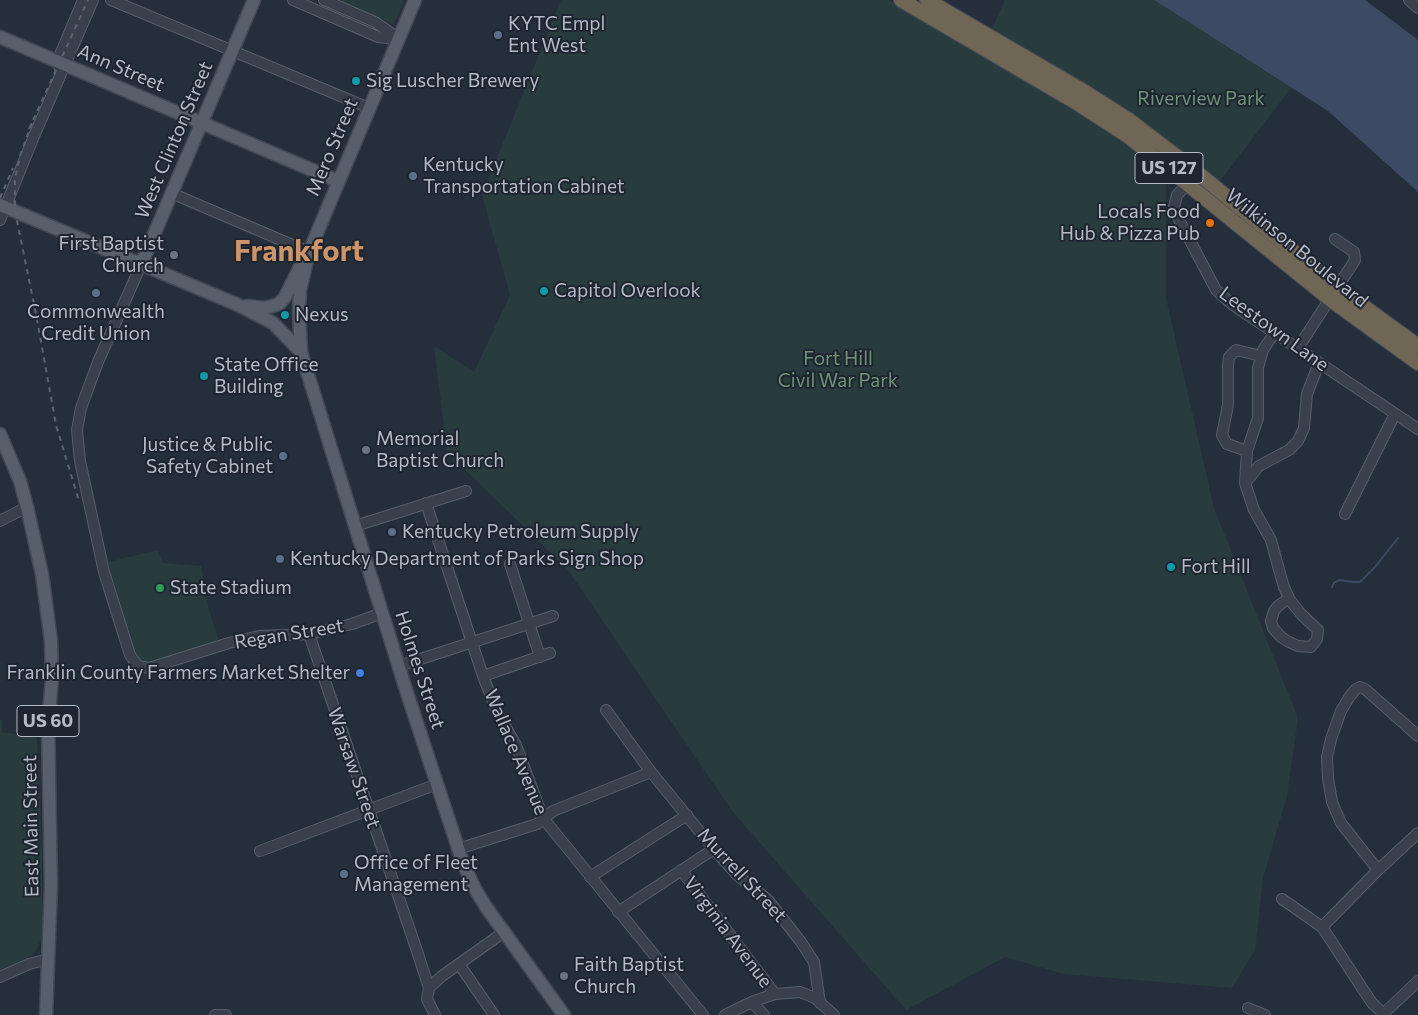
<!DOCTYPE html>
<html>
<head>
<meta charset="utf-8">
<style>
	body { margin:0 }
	canvas { display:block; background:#252e3b }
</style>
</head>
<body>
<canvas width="1418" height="1015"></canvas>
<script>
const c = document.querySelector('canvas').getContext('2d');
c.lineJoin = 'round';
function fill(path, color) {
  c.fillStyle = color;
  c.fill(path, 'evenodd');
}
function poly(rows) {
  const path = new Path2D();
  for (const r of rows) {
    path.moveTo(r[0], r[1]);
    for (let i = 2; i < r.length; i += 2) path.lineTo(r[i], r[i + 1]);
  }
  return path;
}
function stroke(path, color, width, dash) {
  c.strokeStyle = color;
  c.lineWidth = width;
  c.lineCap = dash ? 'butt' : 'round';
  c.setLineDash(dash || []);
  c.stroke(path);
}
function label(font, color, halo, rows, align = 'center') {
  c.font = font + ' Commissioner,sans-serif';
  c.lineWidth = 4;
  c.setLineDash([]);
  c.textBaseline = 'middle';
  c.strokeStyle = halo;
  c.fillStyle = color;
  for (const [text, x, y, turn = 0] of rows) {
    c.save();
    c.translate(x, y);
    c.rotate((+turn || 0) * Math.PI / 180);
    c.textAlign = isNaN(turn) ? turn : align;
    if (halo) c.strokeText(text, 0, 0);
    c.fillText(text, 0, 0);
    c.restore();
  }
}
const green = poly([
	[337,0,404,0,394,24],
	[561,0,889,0,1086,109,1166,166,1166,298,1214,508,1298,718,1287,796,1263,878,1255,950,1232,988,1064,974,1005,957,906,1010,732,811,568,570,447,452,434,346,474,372,510,295,482,195],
	[1005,0,1154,0,1291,88,1220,181,992,29],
	[158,550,163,563,201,566,209,610,219,641,142,665,134,654,124,626,108,562],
	[0,719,2,720,2,732,37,737,42,856,42,925,41,938,38,947,32,955,0,971]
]);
const water = poly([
	[1154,0,1365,0,1418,40,1418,192,1328,111]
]);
const stream = poly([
	[1332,587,1334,583,1339,580,1353,582,1360,582,1375,567,1398,538]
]);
const minor = poly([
	[111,0,369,108],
	[293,0,378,37,398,39],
	[324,0,375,22,398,38],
	[1409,0,1418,8],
	[60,68,57,62,83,0],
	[1198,173,1177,195,1174,207,1176,214,1216,290,1233,305,1418,429],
	[171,193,309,252],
	[0,220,34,136,93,0],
	[141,265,98,362,81,408,77,430,80,461,104,572,130,655,138,666,149,668,229,643,259,636,309,634,352,624,382,613],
	[1275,332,1263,350,1258,368,1258,418,1247,451,1245,483,1254,510,1271,540,1281,577,1284,587,1289,598,1289,599,1302,615,1318,630,1317,639,1311,647,1298,646,1289,642,1281,637,1273,628,1271,621,1274,611,1278,606,1289,598],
	[1298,348,1355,260,1354,252,1335,239],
	[1247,451,1227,444,1222,435,1228,405,1228,365,1229,357,1236,350,1261,356],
	[1245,483,1259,466,1289,450,1298,441,1304,428,1307,394,1319,363],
	[426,503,483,676,497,712,516,745,543,818,703,1015],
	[1345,514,1395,414],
	[0,521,27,507],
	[355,526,466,491],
	[510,564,540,657],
	[309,634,416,948,429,988,427,999,435,1015],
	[399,666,553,616],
	[483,676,550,653],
	[606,710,651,772,714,849,737,875,768,900,801,942,814,962,820,1003],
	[458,849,537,824,553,811,651,772],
	[260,851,437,784],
	[681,870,775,994],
	[1378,870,1341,823,1332,802,1328,778,1327,757,1331,739,1341,711,1350,696,1356,689,1360,687,1365,689,1418,736],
	[590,877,687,815],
	[1282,899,1322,927,1372,1003,1385,1015],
	[618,912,714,849],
	[1322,927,1378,870,1418,833],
	[459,964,494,1015],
	[0,977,29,964,49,959],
	[429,988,442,976,504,932],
	[752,1002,764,1015],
	[1248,1008,1265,1015],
	[215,1015,226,1015],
	[725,1015,754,1001,775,994,800,992,815,998,834,1015],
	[1382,1015,1418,981]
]);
const major = poly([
	[415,0,309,252,300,290,299,312,301,352,407,693,463,863,474,887,486,907,564,1015],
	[0,37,338,181],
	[0,205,236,304,273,323,301,352],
	[141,265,254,0],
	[247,306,265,308,279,304,285,297,300,267],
	[0,434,20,481,27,507,42,574,51,641,52,680,48,723,51,885,46,1015]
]);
const highway = poly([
	[901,0,1077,103,1128,136,1331,300,1418,363],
	[927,0,1080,89,1129,120,1188,165,1338,288,1418,346]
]);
const rail = poly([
	[32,123,20,156,15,179,15,211,36,314,56,425,79,501],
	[29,129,88,0],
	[0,198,13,168]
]);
const markers = [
	[498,35,5,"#5c6f8a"],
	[356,81,5,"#0f9aa8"],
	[413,176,5,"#5c6f8a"],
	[1210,223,5,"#e8710a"],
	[174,255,5,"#6b7280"],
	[544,291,5,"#0f9aa8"],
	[96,293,5,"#5c6f8a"],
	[285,315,5,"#0f9aa8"],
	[204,376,5,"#0f9aa8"],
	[366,450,5,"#6b7280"],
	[283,456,5,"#5c6f8a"],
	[392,532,5,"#5c6f8a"],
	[280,559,5,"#5c6f8a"],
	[1171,567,5,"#0f9aa8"],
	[160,588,5,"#2e9e5b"],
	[360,673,5,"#3f7fe0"],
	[344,874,5,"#5c6f8a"],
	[564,976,5,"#6b7280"]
];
const shields = [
	[1169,168,68],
	[48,721,62]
];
const shieldNames = [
	["US 127",1169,168],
	["US 60",48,721]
];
const poiNames = [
	["KYTC Empl",508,24],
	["Ent West",508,46],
	["Sig Luscher Brewery",366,81],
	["Kentucky",423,165],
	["Transportation Cabinet",423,187],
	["Locals Food",1200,212,"right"],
	["Hub & Pizza Pub",1200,234,"right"],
	["First Baptist",164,244,"right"],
	["Church",164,266,"right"],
	["Capitol Overlook",554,291],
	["Commonwealth",96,312,"center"],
	["Credit Union",96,334,"center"],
	["Nexus",295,315],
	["State Office",214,365],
	["Building",214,387],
	["Memorial",376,439],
	["Baptist Church",376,461],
	["Justice & Public",273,445,"right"],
	["Safety Cabinet",273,467,"right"],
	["Kentucky Petroleum Supply",402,532],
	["Kentucky Department of Parks Sign Shop",290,559],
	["Fort Hill",1181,567],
	["State Stadium",170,588],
	["Franklin County Farmers Market Shelter",350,673,"right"],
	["Office of Fleet",354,863],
	["Management",354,885],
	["Faith Baptist",574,965],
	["Church",574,987]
];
const streetNames = [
	["Ann Street",121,68,23],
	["West Clinton Street",174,140,-67],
	["Mero Street",332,147,-67],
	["Wilkinson Boulevard",1297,248,39],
	["Leestown Lane",1274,329,36],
	["Regan Street",289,634,-9],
	["Holmes Street",420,670,72],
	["Wallace Avenue",516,752,67],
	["Warsaw Street",354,768,71],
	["East Main Street",31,826,-91],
	["Murrell Street",742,875,47],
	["Virginia Avenue",728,932,53]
];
const parkNames = [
	["Riverview Park",1201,99],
	["Fort Hill",838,359],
	["Civil War Park",838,381]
];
const townNames = [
	["Frankfort",299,251]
];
fill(green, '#283b3d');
fill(water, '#3c4b63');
stroke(stream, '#3c4b63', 2);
stroke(minor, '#575e69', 12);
stroke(major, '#424954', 15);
stroke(highway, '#444b56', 16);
stroke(minor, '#39404b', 10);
stroke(major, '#575f6b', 12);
stroke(highway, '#706656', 14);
stroke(rail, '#5b6472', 2, [5, 5]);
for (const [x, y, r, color] of markers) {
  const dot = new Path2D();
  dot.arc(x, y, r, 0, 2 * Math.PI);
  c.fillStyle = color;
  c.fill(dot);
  stroke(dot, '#1e2530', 2);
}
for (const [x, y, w] of shields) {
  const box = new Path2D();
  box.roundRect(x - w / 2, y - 15.5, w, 31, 4);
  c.fillStyle = '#1e2530';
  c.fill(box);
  stroke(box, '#b4bbc6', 1);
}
label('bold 18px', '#b4bbc6', null, shieldNames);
label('19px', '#b4bbc6', '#1e2530', poiNames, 'left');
label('19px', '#b4bbc6', '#1e2530', streetNames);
label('19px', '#6d9577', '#1e2530', parkNames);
label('bold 29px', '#cc9569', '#1e2530', townNames);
</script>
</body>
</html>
